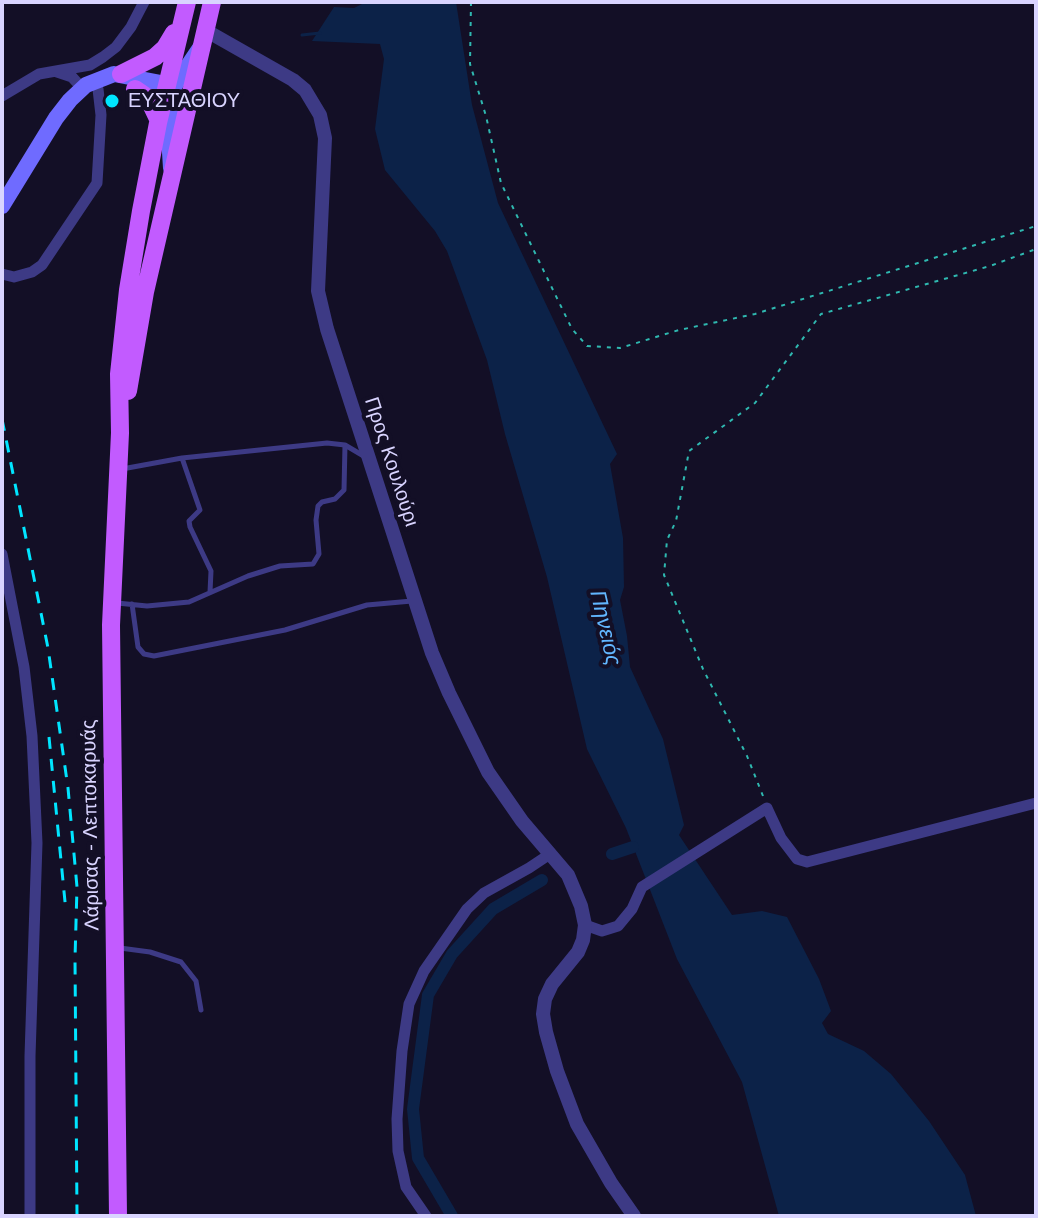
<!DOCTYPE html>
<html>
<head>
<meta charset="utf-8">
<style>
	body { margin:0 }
	#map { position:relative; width:1038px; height:1218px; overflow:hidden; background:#130f26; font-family:"PT Sans",sans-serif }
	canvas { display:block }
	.frame { position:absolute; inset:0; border:4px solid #d9d4ff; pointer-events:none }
</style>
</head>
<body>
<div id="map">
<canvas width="1038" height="1218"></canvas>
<div class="frame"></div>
</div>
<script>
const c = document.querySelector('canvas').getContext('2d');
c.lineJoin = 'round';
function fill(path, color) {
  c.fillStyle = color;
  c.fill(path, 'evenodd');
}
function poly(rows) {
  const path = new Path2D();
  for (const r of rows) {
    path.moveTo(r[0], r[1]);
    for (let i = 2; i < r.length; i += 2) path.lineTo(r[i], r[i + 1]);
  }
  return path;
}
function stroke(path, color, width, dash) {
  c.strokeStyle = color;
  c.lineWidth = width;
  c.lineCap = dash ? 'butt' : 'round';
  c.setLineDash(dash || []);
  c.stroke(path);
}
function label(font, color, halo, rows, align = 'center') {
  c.font = font + ' "PT Sans",sans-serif';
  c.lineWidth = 8;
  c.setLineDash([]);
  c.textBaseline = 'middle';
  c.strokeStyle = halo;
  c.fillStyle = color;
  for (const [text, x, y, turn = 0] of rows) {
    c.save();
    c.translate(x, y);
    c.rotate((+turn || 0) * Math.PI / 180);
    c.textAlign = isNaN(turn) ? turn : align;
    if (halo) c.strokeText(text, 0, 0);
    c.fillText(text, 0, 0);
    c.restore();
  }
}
const water = poly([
	[366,2,456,2,472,105,498,203,617,454,610,464,623,538,624,587,620,600,627,636,630,667,663,739,684,825,679,835,732,915,762,911,787,917,819,979,831,1011,822,1023,828,1034,864,1051,891,1074,929,1121,965,1175,976,1216,779,1216,742,1082,677,959,626,828,587,749,547,577,505,434,487,360,447,251,435,231,385,170,375,129,384,59,380,44,312,41,334,7,354,8]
]);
const stream = poly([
	[302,35,320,33]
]);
const canal = poly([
	[612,854,633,847],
	[452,1216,418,1158,413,1109,428,995,452,954,493,909,542,880]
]);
const path = poly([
	[471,2,470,64,486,116,501,183,572,329,587,346,620,348,679,330,755,314,1036,226],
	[763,796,747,756,703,669,664,575,667,540,676,521,689,451,755,403,821,314,990,266,1036,249]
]);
const service = poly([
	[182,458,200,510,189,521,190,527,211,571,210,592],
	[122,469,182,458,327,443,345,445,367,458],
	[117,603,147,606,189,602,248,576,280,566,313,564,319,554,316,520,318,506,322,502,335,499,344,490,345,445],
	[132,604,138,647,144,654,154,656,285,630,367,605,412,601],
	[120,948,150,952,181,962,196,981,201,1010]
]);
const minor = poly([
	[57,72,72,77,82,88],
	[2,96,39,74,90,65,103,57,116,47,131,27,144,2],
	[2,274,14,277,32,272,42,265,97,183,101,115,98,89],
	[2,554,24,667,32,736,37,843,30,1056,30,1216],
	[585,925,602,931,618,926,632,909,642,887,767,808,781,838,797,859,807,862,1036,803],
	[426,1216,406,1187,398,1151,397,1119,402,1051,409,1004,424,971,467,909,484,893,529,868,550,854]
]);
const tertiary = poly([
	[205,30,293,80,305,90,320,115,325,138,318,291,327,329,432,653,449,693,488,772,522,821,568,875,581,906,585,925,583,940,578,952,552,984,545,999,543,1014,546,1032,557,1071,577,1124,611,1183,634,1216]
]);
const secondary = poly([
	[161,92,175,85,200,48],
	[2,206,56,118,70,100,86,85,114,74,161,83,171,109,169,136,171,168]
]);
const primary = poly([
	[121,74,155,57,165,48,174,33],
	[135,89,148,98,158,119],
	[128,391,145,292,212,2],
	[118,1216,111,625,120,433,119,374,128,290,141,211,158,123,187,2]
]);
const rail = poly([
	[2,419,48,648,68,788,77,887,75,959,77,1216],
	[49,737,66,912]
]);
const markers = [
	[112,101,8,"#00e5ff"]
];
const poiNames = [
	["ΕΥΣΤΑΘΙΟΥ",128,101]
];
const streetNames = [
	["Προς Κουλούρι",391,462,72],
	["Λάρισας - Λεπτοκαρυάς",91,825,-91]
];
const waterNames = [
	["Πηνειός",605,628,77]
];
fill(water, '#0c2248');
stroke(stream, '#0c2248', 3);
stroke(canal, '#0c2248', 12);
stroke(path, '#2fb8b0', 2, [4, 6]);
stroke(service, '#3d3a85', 5);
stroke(minor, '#3d3a85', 11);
stroke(tertiary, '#3d3a85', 14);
stroke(secondary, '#6f6bff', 16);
stroke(primary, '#c25bff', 18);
stroke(rail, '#00e5ff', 3, [12, 10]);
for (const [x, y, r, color] of markers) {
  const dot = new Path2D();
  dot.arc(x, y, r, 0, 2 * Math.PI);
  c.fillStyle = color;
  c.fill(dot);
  stroke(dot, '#130f26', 3);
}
label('20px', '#d9d4ff', '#130f26', poiNames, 'left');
label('20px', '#d9d4ff', '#130f26', streetNames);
label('italic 22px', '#62b6ff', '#130f26', waterNames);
</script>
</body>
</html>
